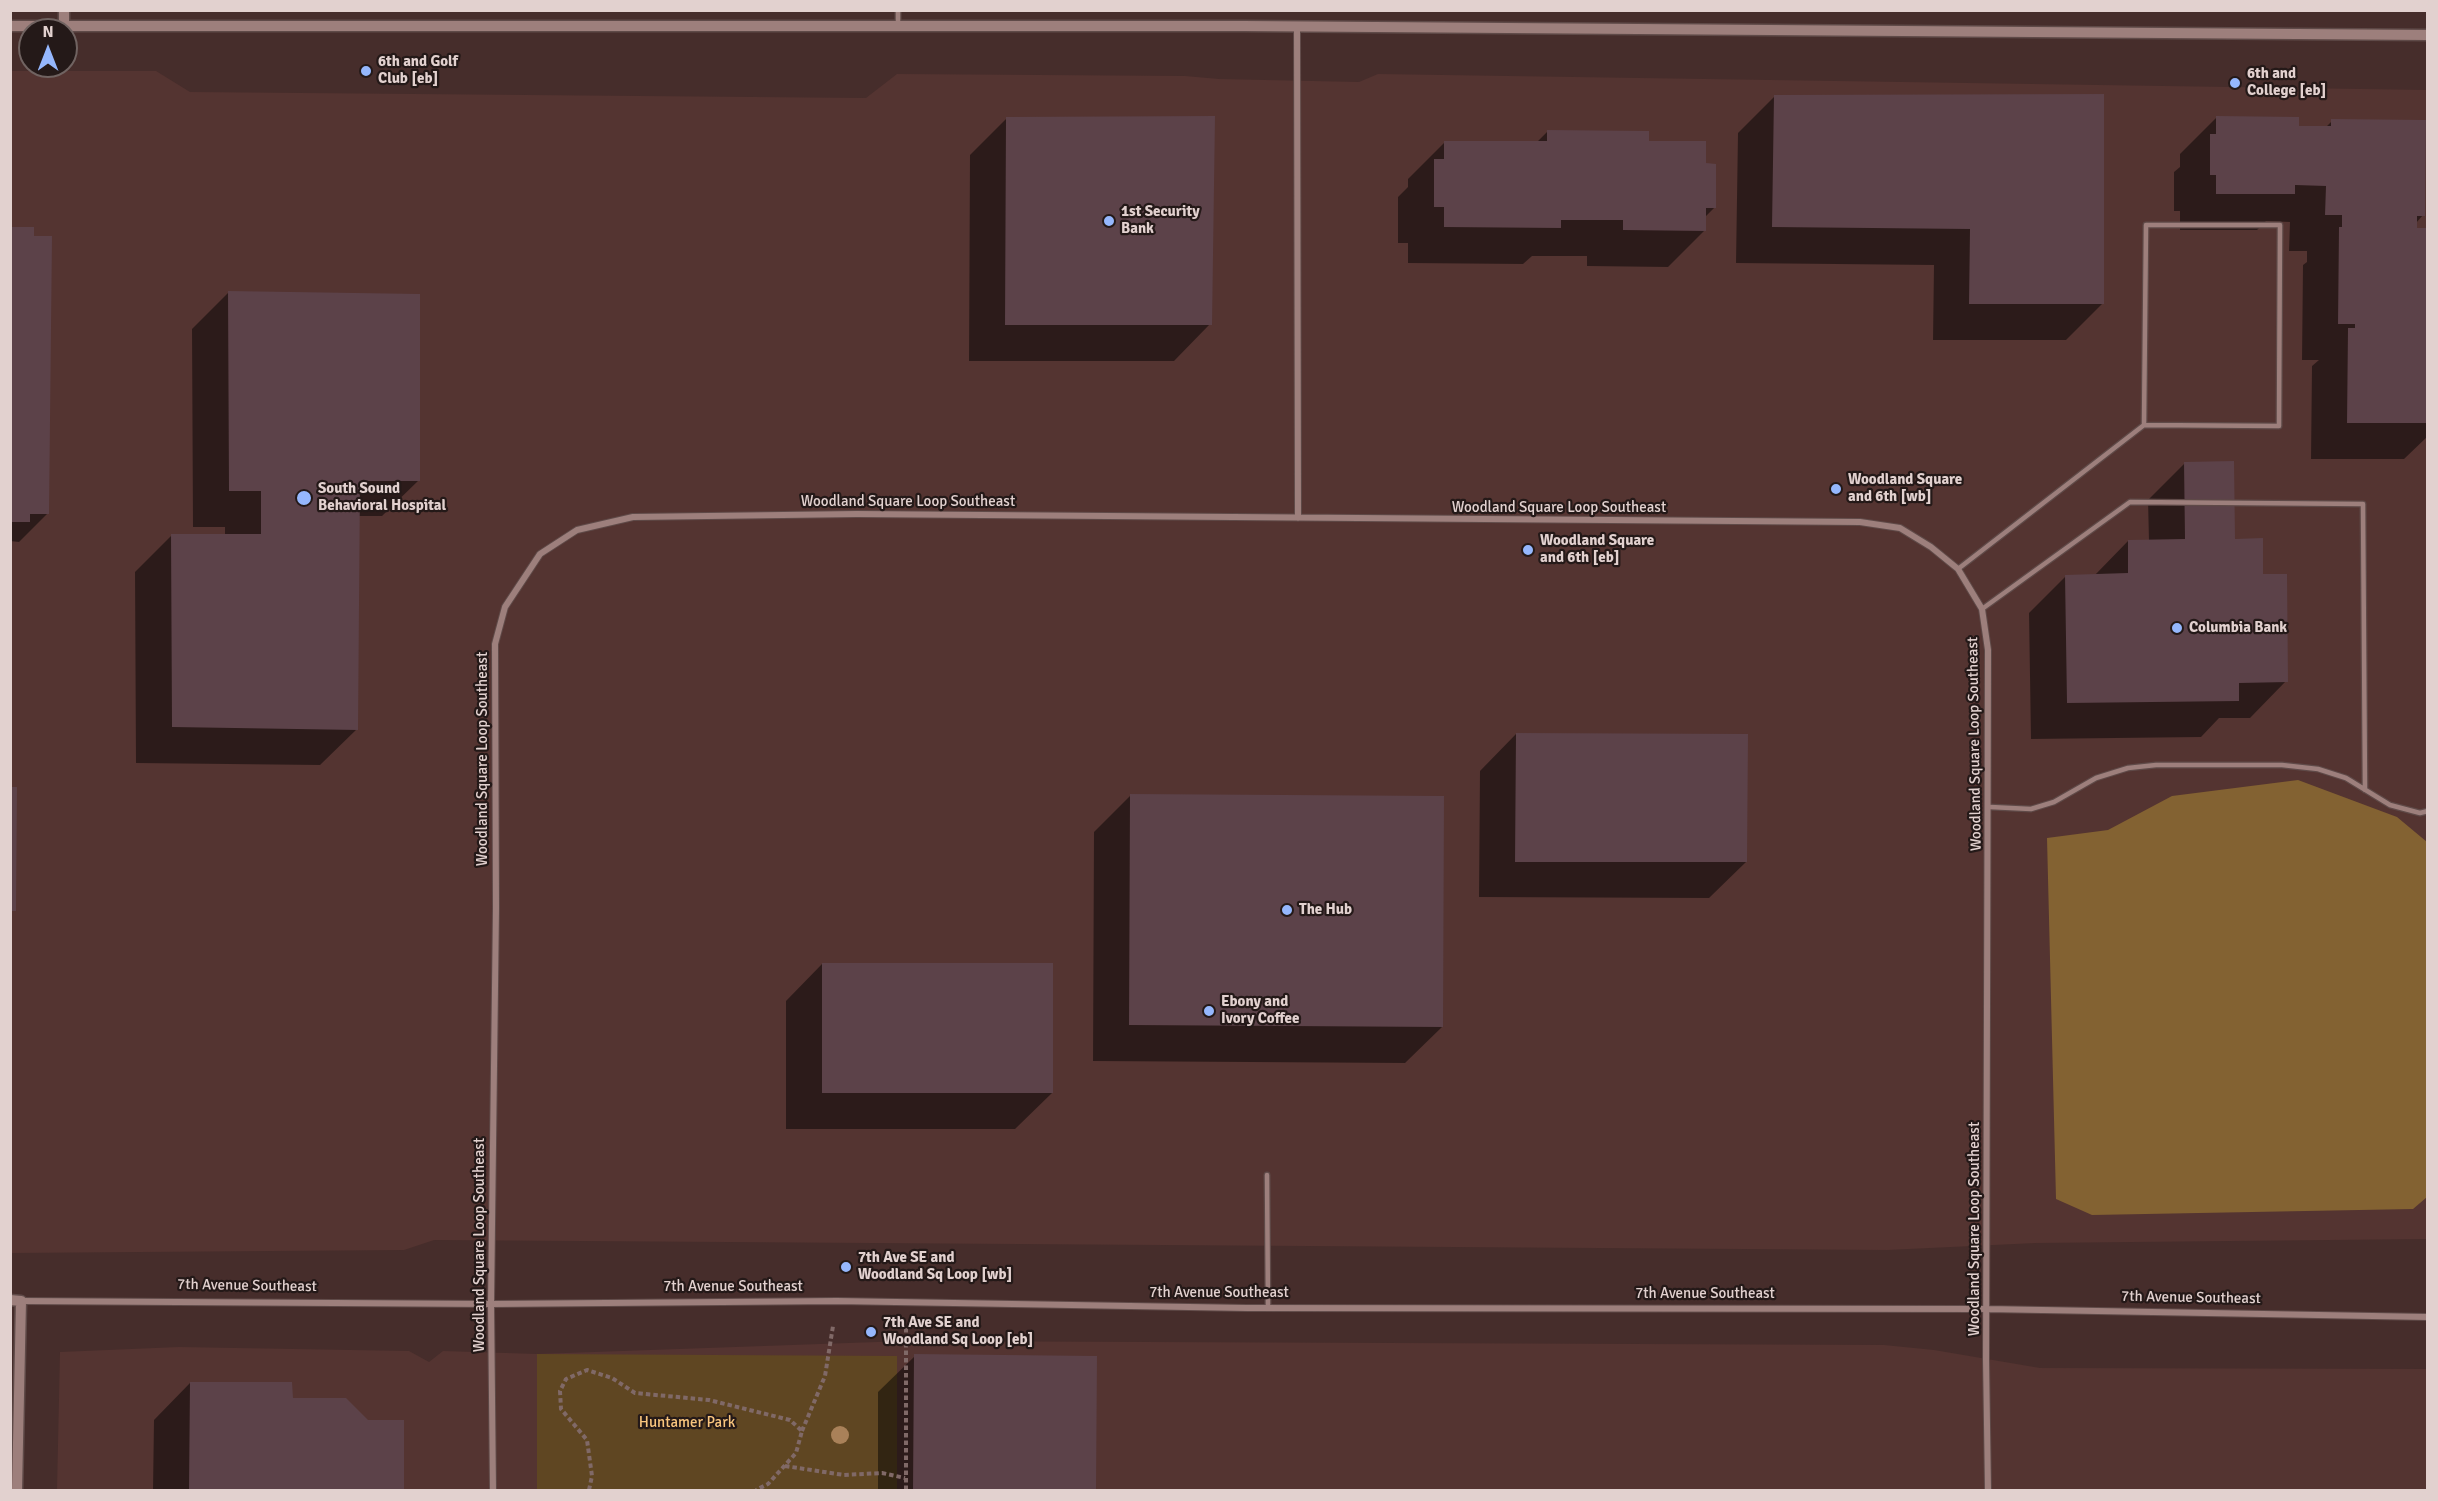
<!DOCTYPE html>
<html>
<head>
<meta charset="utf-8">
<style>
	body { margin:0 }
	#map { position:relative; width:2438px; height:1501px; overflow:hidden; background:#462d2b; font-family:Signika,sans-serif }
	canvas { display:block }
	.frame { position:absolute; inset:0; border:12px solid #e2d1cf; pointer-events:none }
	.north { position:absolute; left:18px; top:18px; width:60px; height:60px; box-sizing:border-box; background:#241918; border:2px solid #706361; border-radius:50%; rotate:0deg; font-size:16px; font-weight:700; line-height:24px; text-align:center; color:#e2d1cf }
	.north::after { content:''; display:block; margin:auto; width:21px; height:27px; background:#95b7fd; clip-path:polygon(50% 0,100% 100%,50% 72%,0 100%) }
</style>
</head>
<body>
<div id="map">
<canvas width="2438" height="1501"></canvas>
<div class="frame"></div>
<div class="north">N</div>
</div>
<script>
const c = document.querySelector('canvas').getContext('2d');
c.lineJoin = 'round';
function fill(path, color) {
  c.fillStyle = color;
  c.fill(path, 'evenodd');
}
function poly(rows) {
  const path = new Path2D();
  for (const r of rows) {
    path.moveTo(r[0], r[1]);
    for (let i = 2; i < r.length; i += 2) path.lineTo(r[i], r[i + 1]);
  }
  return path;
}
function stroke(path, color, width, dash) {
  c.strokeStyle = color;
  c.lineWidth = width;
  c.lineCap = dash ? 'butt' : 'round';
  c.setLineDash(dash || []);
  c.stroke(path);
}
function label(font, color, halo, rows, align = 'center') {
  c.font = font + ' Signika,sans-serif';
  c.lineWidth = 4.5;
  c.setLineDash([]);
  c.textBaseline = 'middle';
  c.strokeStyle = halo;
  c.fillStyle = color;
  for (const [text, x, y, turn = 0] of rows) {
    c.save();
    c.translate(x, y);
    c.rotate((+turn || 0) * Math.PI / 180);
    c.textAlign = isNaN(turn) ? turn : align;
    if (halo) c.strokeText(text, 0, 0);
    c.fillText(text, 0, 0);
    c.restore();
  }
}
const built = poly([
	[10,71,156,71,190,92,866,98,897,74,1185,76,1219,79,1359,82,1378,74,2427,90,2427,1239,2036,1243,1887,1250,434,1240,404,1250,11,1253],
	[905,1341,1884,1345,1934,1350,2040,1368,2427,1369,2427,1490,57,1490,60,1352,179,1347,409,1351,429,1362,443,1351,537,1354]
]);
const green = poly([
	[537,1354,897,1356,897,1490,537,1490]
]);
const forest = poly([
	[2298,780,2397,817,2427,842,2427,1197,2413,1209,2092,1215,2056,1199,2047,838,2108,830,2172,796]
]);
const shadow = poly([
	[1775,96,2102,304,2066,340,1933,340,1934,265,1736,263,1738,133],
	[2217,117,2298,127,2326,127,2332,121,2423,215,2416,223,2416,230,2428,230,2428,436,2404,459,2311,459,2312,366,2319,360,2302,360,2303,265,2307,262,2307,251,2289,251,2290,222,2266,221,2257,230,2180,230,2180,211,2174,211,2174,172,2180,167,2180,154],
	[1007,118,1210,324,1174,361,969,361,970,155],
	[1547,132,1648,142,1705,165,1715,207,1705,217,1705,230,1668,267,1587,266,1587,256,1532,256,1523,264,1408,263,1408,243,1398,243,1398,197,1408,187,1408,179,1445,142,1537,142],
	[10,229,47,514,19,542,10,541],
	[228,293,419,480,382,516,358,516,357,729,320,765,136,763,135,572,171,536,225,536,225,527,193,527,192,329],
	[2185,463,2234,541,2262,576,2286,681,2250,718,2219,718,2201,737,2031,739,2029,613,2066,576,2094,576,2128,541,2149,541,2148,500],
	[1516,734,1746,862,1709,898,1479,897,1480,771],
	[1130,796,1442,1027,1405,1063,1093,1061,1094,832],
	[822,964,1052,1093,1015,1129,786,1129,786,1001],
	[915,1356,1096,1357,1095,1490,878,1490,878,1392],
	[190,1383,291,1399,368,1422,403,1422,403,1490,153,1490,154,1420]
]);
const building = poly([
	[2104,94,2104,304,1969,304,1970,229,1772,227,1774,95],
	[1215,116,1212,325,1005,325,1006,117],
	[2216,116,2299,117,2299,126,2331,126,2331,119,2426,120,2425,216,2417,216,2417,228,2428,228,2428,423,2347,423,2348,328,2355,328,2355,324,2338,324,2339,227,2342,227,2342,215,2325,215,2326,186,2295,185,2295,194,2216,194,2216,175,2210,175,2210,134,2216,134],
	[1547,130,1649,131,1649,141,1706,141,1706,163,1716,164,1716,208,1706,208,1706,231,1623,230,1623,220,1561,220,1561,228,1444,227,1444,207,1434,207,1434,159,1444,159,1444,141,1547,141],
	[10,227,34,227,34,236,52,236,49,514,30,514,30,522,10,522],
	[228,291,420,294,420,481,360,481,358,730,172,727,171,534,261,534,261,491,229,491],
	[2234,461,2235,539,2263,538,2263,574,2287,574,2288,682,2239,683,2239,701,2067,703,2065,575,2128,573,2128,540,2185,539,2184,462],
	[1516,733,1748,734,1747,862,1515,862],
	[10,787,17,787,16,911,10,911],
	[1130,794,1444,796,1443,1027,1129,1025],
	[822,963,1053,963,1053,1093,822,1093],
	[914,1354,1097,1356,1096,1490,913,1490],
	[190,1382,292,1382,293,1398,346,1398,368,1420,404,1420,404,1490,189,1490]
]);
const path = poly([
	[802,1431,825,1376,833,1326],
	[785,1466,844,1475,882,1473,905,1478],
	[589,1490,592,1476,587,1440,561,1409,560,1391,566,1379,587,1370,612,1378,635,1393,709,1400,790,1420,802,1431,796,1453,768,1484,756,1490],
	[906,1490,906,1327]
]);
const service = poly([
	[898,26,898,10],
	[1958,569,2144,425,2146,225,2280,225,2279,426,2144,425],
	[1982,609,2130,502,2363,504,2365,790],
	[1990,807,2031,809,2054,802,2096,778,2128,768,2156,765,2282,765,2318,769,2346,778,2390,805,2420,813,2428,811],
	[1267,1175,1268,1308]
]);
const minor = poly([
	[1297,28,1298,518],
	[21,1301,491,1304,837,1301,1247,1308,1987,1309,2428,1317],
	[493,1490,491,1304,496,908,495,644,505,607,540,554,577,530,633,517,857,514,1860,522,1900,528,1931,547,1958,569,1982,609,1988,650,1986,1359,1988,1490]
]);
const tertiary = poly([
	[10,26,1243,26,2428,35],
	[64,26,64,10],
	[10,1300,21,1301,17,1490]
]);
const trees = [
	[840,1435]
];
const markers = [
	[366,71,6,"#95b7fd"],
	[2235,83,6,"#95b7fd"],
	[1109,221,6,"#95b7fd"],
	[1836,489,6,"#95b7fd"],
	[304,498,8,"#95b7fd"],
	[1528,550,6,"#95b7fd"],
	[2177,628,6,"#95b7fd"],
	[1287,910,6,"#95b7fd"],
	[1209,1011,6,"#95b7fd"],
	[846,1267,6,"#95b7fd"],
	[871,1332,6,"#95b7fd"]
];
const poiNames = [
	["6th and Golf",378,62],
	["Club [eb]",378,79],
	["6th and",2247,74],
	["College [eb]",2247,91],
	["1st Security",1121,212],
	["Bank",1121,229],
	["Woodland Square",1848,480],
	["and 6th [wb]",1848,497],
	["South Sound",318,489],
	["Behavioral Hospital",318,506],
	["Woodland Square",1540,541],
	["and 6th [eb]",1540,558],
	["Columbia Bank",2189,628],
	["The Hub",1299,910],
	["Ebony and",1221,1002],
	["Ivory Coffee",1221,1019],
	["7th Ave SE and",858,1258],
	["Woodland Sq Loop [wb]",858,1275],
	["7th Ave SE and",883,1323],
	["Woodland Sq Loop [eb]",883,1340]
];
const streetNames = [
	["Woodland Square Loop Southeast",908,502],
	["Woodland Square Loop Southeast",1559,508],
	["Woodland Square Loop Southeast",1975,744,-91],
	["Woodland Square Loop Southeast",483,759,-90],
	["Woodland Square Loop Southeast",1975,1229,-90],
	["Woodland Square Loop Southeast",480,1245,-90],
	["7th Avenue Southeast",247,1286,1],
	["7th Avenue Southeast",733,1287],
	["7th Avenue Southeast",1219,1293],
	["7th Avenue Southeast",1705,1294],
	["7th Avenue Southeast",2191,1298,1]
];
const parkNames = [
	["Huntamer Park",687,1423]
];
fill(built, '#543431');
fill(green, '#5f4622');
fill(forest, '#836232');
fill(shadow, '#0007');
fill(building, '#5c4249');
stroke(service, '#5f4a48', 7);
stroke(minor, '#5f4a48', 8);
stroke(tertiary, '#5f4a48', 13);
stroke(path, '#806967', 4, [4.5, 3]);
stroke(service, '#9d7f7c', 4.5);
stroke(minor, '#9d7f7c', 6);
stroke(tertiary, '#9d7f7c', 10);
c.fillStyle = '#a98159';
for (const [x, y] of trees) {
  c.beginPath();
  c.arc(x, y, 9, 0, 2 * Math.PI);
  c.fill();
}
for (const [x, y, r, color] of markers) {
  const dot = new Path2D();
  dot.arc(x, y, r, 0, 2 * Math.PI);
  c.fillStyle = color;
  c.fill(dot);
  stroke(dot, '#241918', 2);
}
label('bold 15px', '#e2d1cf', '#241918', poiNames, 'left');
label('15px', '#e2d1cf', '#241918', streetNames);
label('15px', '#fac67e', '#241918', parkNames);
</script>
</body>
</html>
